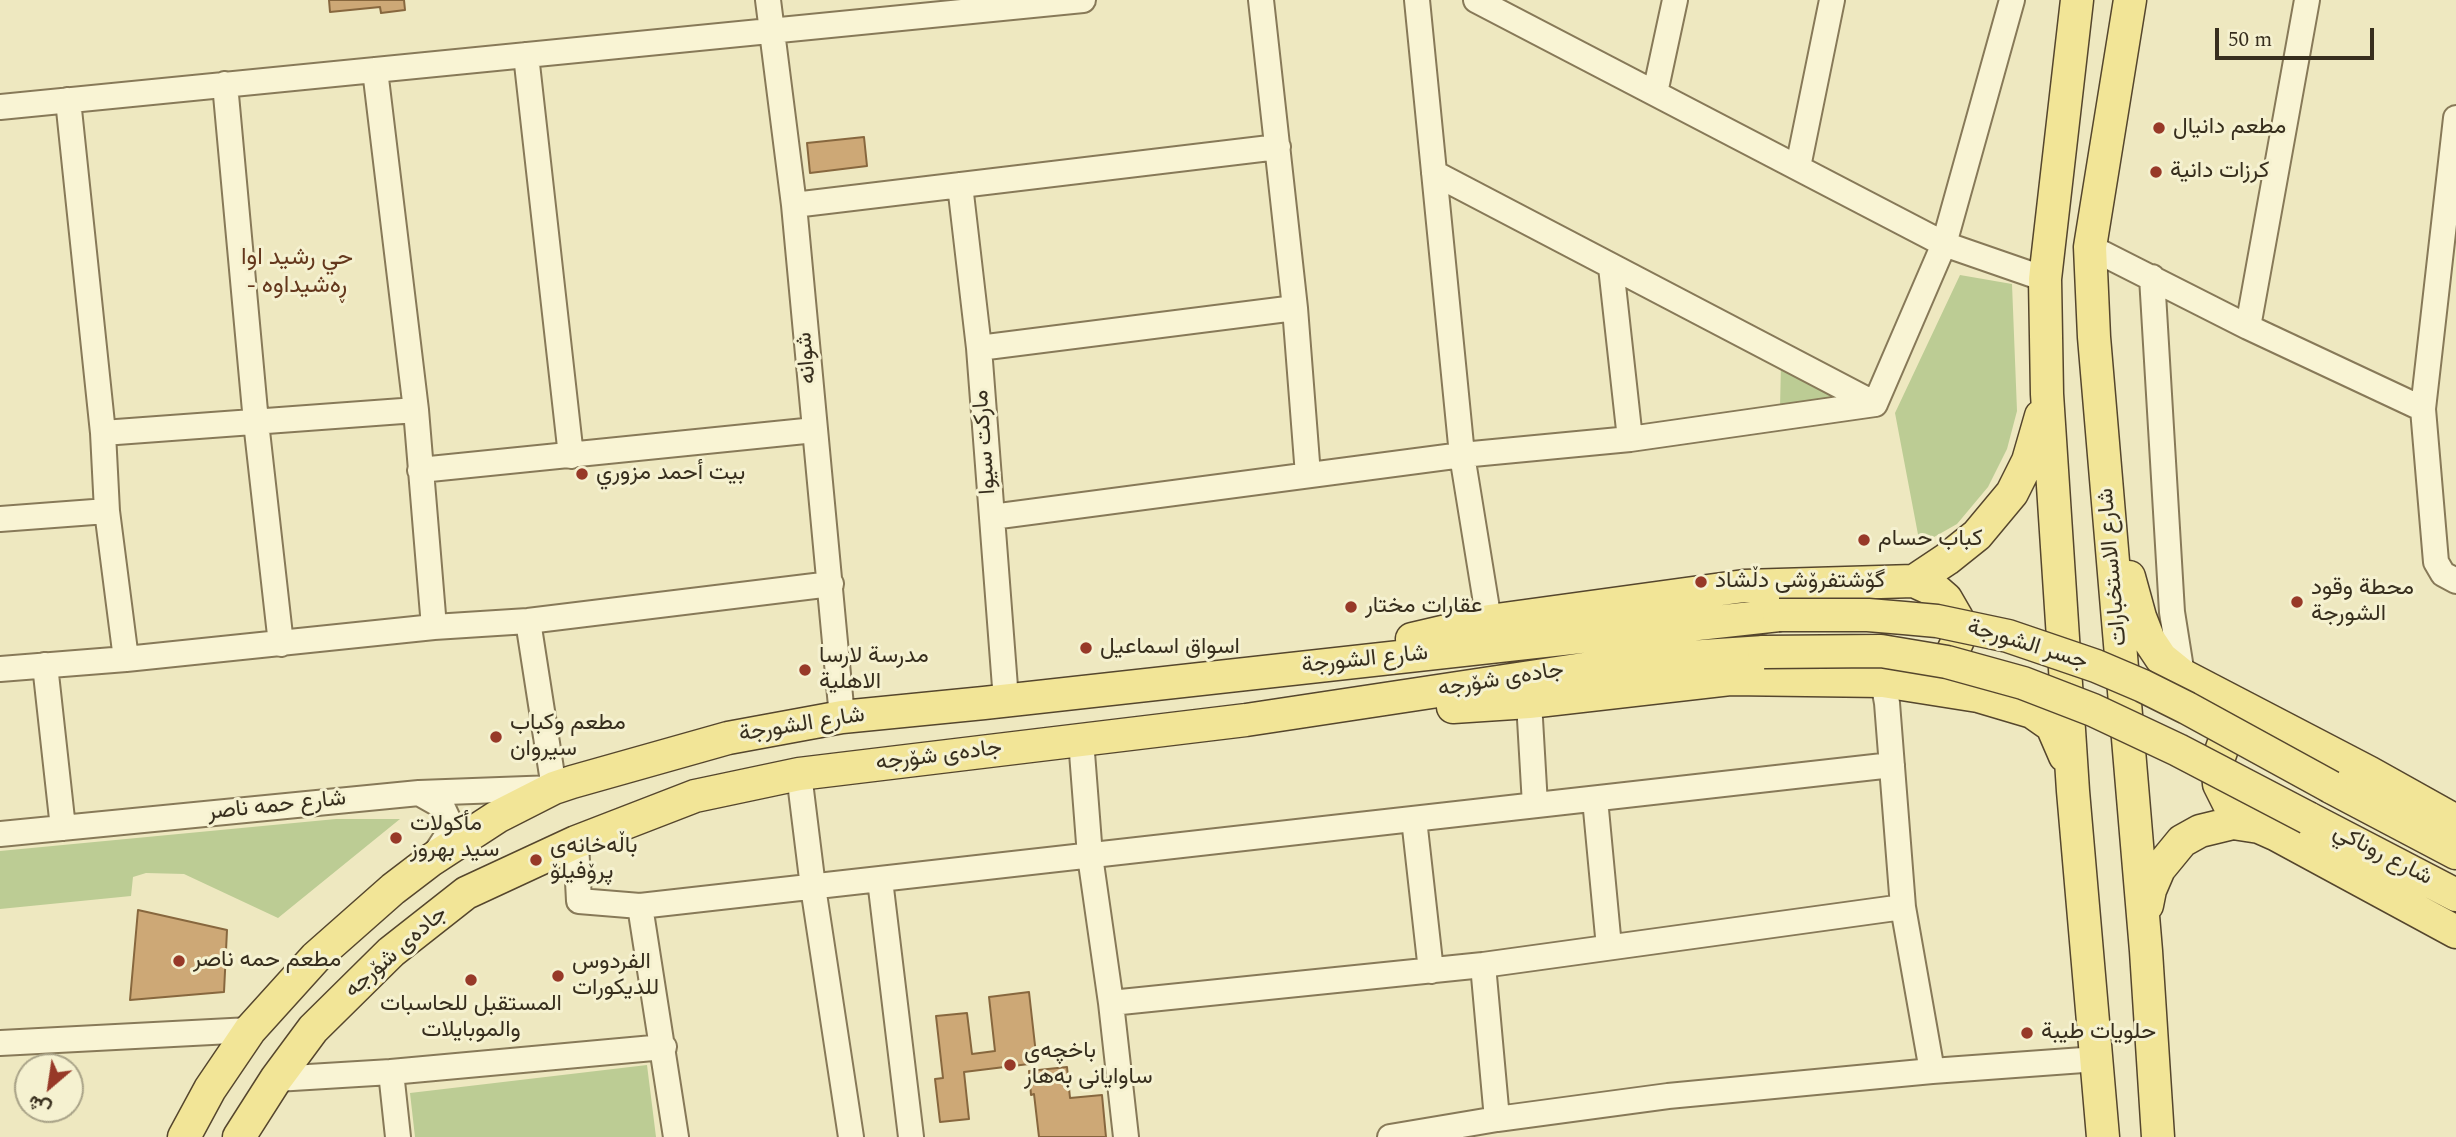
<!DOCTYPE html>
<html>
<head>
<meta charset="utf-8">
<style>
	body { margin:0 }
	#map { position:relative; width:2456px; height:1137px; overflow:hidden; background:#eee8c0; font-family:Spectral,Vazirmatn,serif }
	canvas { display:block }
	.north { position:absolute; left:14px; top:1053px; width:70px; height:70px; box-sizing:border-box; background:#f5f1d0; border:2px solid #a9a388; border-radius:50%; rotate:209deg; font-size:19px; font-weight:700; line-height:28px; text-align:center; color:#372e1d }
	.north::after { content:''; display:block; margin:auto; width:24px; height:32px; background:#973928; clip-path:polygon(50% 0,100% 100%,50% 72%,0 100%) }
	.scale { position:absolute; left:2215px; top:28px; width:159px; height:32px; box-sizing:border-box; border:4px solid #372e1d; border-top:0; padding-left:9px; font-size:21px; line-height:24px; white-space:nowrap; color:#372e1d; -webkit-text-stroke:5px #f5f1d0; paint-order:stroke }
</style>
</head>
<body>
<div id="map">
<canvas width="2456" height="1137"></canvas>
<div class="north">ش</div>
<div class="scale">50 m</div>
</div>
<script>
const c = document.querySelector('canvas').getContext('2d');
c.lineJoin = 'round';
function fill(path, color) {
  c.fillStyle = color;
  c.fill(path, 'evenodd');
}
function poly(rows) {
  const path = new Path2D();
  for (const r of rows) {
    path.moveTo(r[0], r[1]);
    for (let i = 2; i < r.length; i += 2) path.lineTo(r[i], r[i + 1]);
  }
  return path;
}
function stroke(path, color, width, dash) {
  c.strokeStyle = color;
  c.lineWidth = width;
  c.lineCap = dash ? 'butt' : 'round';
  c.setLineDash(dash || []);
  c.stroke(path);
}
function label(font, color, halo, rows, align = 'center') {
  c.font = font + ' Spectral,Vazirmatn,serif';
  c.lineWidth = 6;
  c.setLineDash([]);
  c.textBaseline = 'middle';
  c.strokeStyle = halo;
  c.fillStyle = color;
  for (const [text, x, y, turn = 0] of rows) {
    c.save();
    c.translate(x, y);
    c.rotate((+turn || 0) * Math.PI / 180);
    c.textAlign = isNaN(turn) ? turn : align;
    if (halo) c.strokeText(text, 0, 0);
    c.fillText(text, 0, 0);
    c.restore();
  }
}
const green = poly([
	[1960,275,2012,284,2017,411,2007,449,1988,487,1957,524,1920,545,1895,413],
	[1781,364,1844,400,1780,408],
	[336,819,400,819,278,918,184,874,146,873,133,877,131,896,0,909,0,851],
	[647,1065,656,1137,415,1137,410,1093]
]);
const building = poly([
	[329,0,404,0,405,10,381,13,380,7,330,12,329,0],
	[864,137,867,166,810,173,807,143,864,137],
	[138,910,227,930,224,992,130,1000,138,910],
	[1029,992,1037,1063,964,1072,969,1119,940,1122,935,1079,943,1078,936,1016,967,1013,972,1054,995,1051,989,997,1029,992],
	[1067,1067,1070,1098,1102,1095,1106,1137,1039,1137,1034,1094,1031,1095,1029,1071,1067,1067]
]);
const minor = poly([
	[768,0,794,205,842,717],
	[1261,0,1295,308,1308,475],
	[1417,0,1462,455,1489,621],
	[1476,0,1944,244,2045,279],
	[526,55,571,456],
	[375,70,416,410,434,627],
	[225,84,256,422,281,644],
	[1655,93,1675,0],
	[68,100,103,433,107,511,126,659],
	[0,107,1083,0],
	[2456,118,2423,409,2436,562,2443,574,2456,581],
	[1798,167,1832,0],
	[1434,173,1875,404],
	[960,185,979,348,1006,700],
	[794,205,1278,147],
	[2090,247,2248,327,2423,409],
	[1611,267,1630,439],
	[2152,277,2172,612,2182,675],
	[2248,327,2307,0],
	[979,348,1295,308],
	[1875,404,1944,244,2012,0],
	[103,433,416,410],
	[420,470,815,430],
	[992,517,1462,455,1630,439,1875,404],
	[0,519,107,511],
	[45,665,63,828],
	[0,669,126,659,434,627,528,621,831,584],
	[1883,681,1887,703,1903,907,1932,1071],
	[1529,702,1535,805],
	[1081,740,1090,856,1111,1003,1126,1137],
	[799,774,813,887,851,1137],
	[419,793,442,806,449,821,447,836,433,857],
	[1595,799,1609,947],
	[1414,819,1431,971],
	[0,834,419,793,554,788,528,621],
	[576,842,579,901,640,906,1892,765],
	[880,880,911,1137],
	[640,906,676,1137],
	[1483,965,1497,1119],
	[1111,1003,1483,965,1903,907],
	[0,1043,250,1030],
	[391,1072,398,1137],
	[276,1079,391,1072,664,1047],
	[1390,1137,1497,1119,1668,1096,1932,1071,2097,1059]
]);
const major = poly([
	[2077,0,2045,279,2047,394,2073,791,2103,1137],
	[2130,0,2090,247,2094,337,2146,951,2158,1137],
	[2129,577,2140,617,2149,640,2161,658,2182,675,2370,773,2456,821],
	[1914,581,1938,592,1946,599,1957,618,1959,629,1958,640,1949,660,1941,667,1926,675],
	[1412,639,1489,621,1744,586,1914,581,1947,559,1977,535,2012,493,2028,461,2041,416],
	[1453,707,1529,702,1730,679,1883,681,1978,696,2032,712,2052,726,2065,756],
	[2249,716,2233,728,2226,737,2218,760,2218,772,2219,784,2230,806,2238,815,2259,827],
	[2331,787,2456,853],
	[2308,818,2456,895],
	[2147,905,2150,890,2159,869,2182,841,2200,831,2233,823,2259,827,2277,835,2456,932],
	[184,1137,210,1089,250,1030,316,957,393,889,431,860,497,817,554,788,572,782,728,738,842,717,984,703,1779,615],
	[239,1137,276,1079,313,1029,391,952,466,893,576,842,695,796,799,774,1246,720,1643,660,1764,652]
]);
const majorBridge = poly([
	[1779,615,1868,615,1904,618,1937,621,2008,636,2096,666,2143,686,2187,708,2331,787],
	[1764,652,1881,651,1947,662,2023,683,2093,710,2178,750,2308,818]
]);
const markers = [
	[2159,128,7,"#973928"],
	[2156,172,7,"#973928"],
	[582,474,7,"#973928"],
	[1864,540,7,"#973928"],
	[1701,582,7,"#973928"],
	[2297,602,7,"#973928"],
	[1351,607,7,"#973928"],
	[1086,648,7,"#973928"],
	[805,670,7,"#973928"],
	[496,737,7,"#973928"],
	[396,838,7,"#973928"],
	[536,860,7,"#973928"],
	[179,961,7,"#973928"],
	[558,976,7,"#973928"],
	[471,980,7,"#973928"],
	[2027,1033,7,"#973928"],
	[1010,1065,7,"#973928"]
];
const poiNames = [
	["مطعم دانيال",2173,128],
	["كرزات دانية",2170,172],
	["بيت أحمد مزوري",596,474],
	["كباب حسام",1878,540],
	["گۆشتفرۆشی دڵشاد",1715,582],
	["محطة وقود",2311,589],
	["الشورجة",2311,615],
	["عقارات مختار",1365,607],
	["اسواق اسماعيل",1100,648],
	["مدرسة لارسا",819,657],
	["الاهلية",819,683],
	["مطعم وكباب",510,724],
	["سيروان",510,750],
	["مأكولات",410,825],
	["سيد بهروز",410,851],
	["باڵەخانەی",550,847],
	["پرۆفیلۆ",550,873],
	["مطعم حمه ناصر",193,961],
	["الفردوس",572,963],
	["للديكورات",572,989],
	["المستقبل للحاسبات",471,1005,"center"],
	["والموبايلات",471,1031,"center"],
	["حلويات طيبة",2041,1033],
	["باخچەی",1024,1052],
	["ساوایانی بەهار",1024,1078]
];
const streetNames = [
	["شوانە",808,358,-95],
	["مارکت سیوا",986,442,-94],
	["شارع الاستخبارات",2114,567,-95],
	["جسر الشورجة",2027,646,17],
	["شارع الشورجة",1365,661,-6],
	["جادەی شۆرجە",1501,681,-9],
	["شارع الشورجة",802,726,-9],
	["جادەی شۆرجە",939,757,-7],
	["شارع حمه ناصر",277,807,-6],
	["شارع روناكي",2382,856,27],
	["جادەی شۆرجە",397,953,-41]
];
const neighbourhoodNames = [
	["حي رشيد اوا",297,259],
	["- ڕەشیداوە",297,287]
];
fill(green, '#bccc94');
fill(building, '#cda876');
stroke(building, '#87673e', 2);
stroke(minor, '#877958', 28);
stroke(major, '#55462d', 35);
stroke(minor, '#f9f4d4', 24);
stroke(major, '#f2e597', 32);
stroke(majorBridge, '#55462d', 35, []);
stroke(majorBridge, '#f2e597', 32);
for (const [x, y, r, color] of markers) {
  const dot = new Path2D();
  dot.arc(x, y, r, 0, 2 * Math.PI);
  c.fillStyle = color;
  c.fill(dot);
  stroke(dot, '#f5f1d0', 2.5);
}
label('23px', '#372e1d', '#f5f1d0', poiNames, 'left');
label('23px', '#372e1d', '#f5f1d0', streetNames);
label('24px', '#64371c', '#f5f1d0', neighbourhoodNames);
</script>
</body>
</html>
